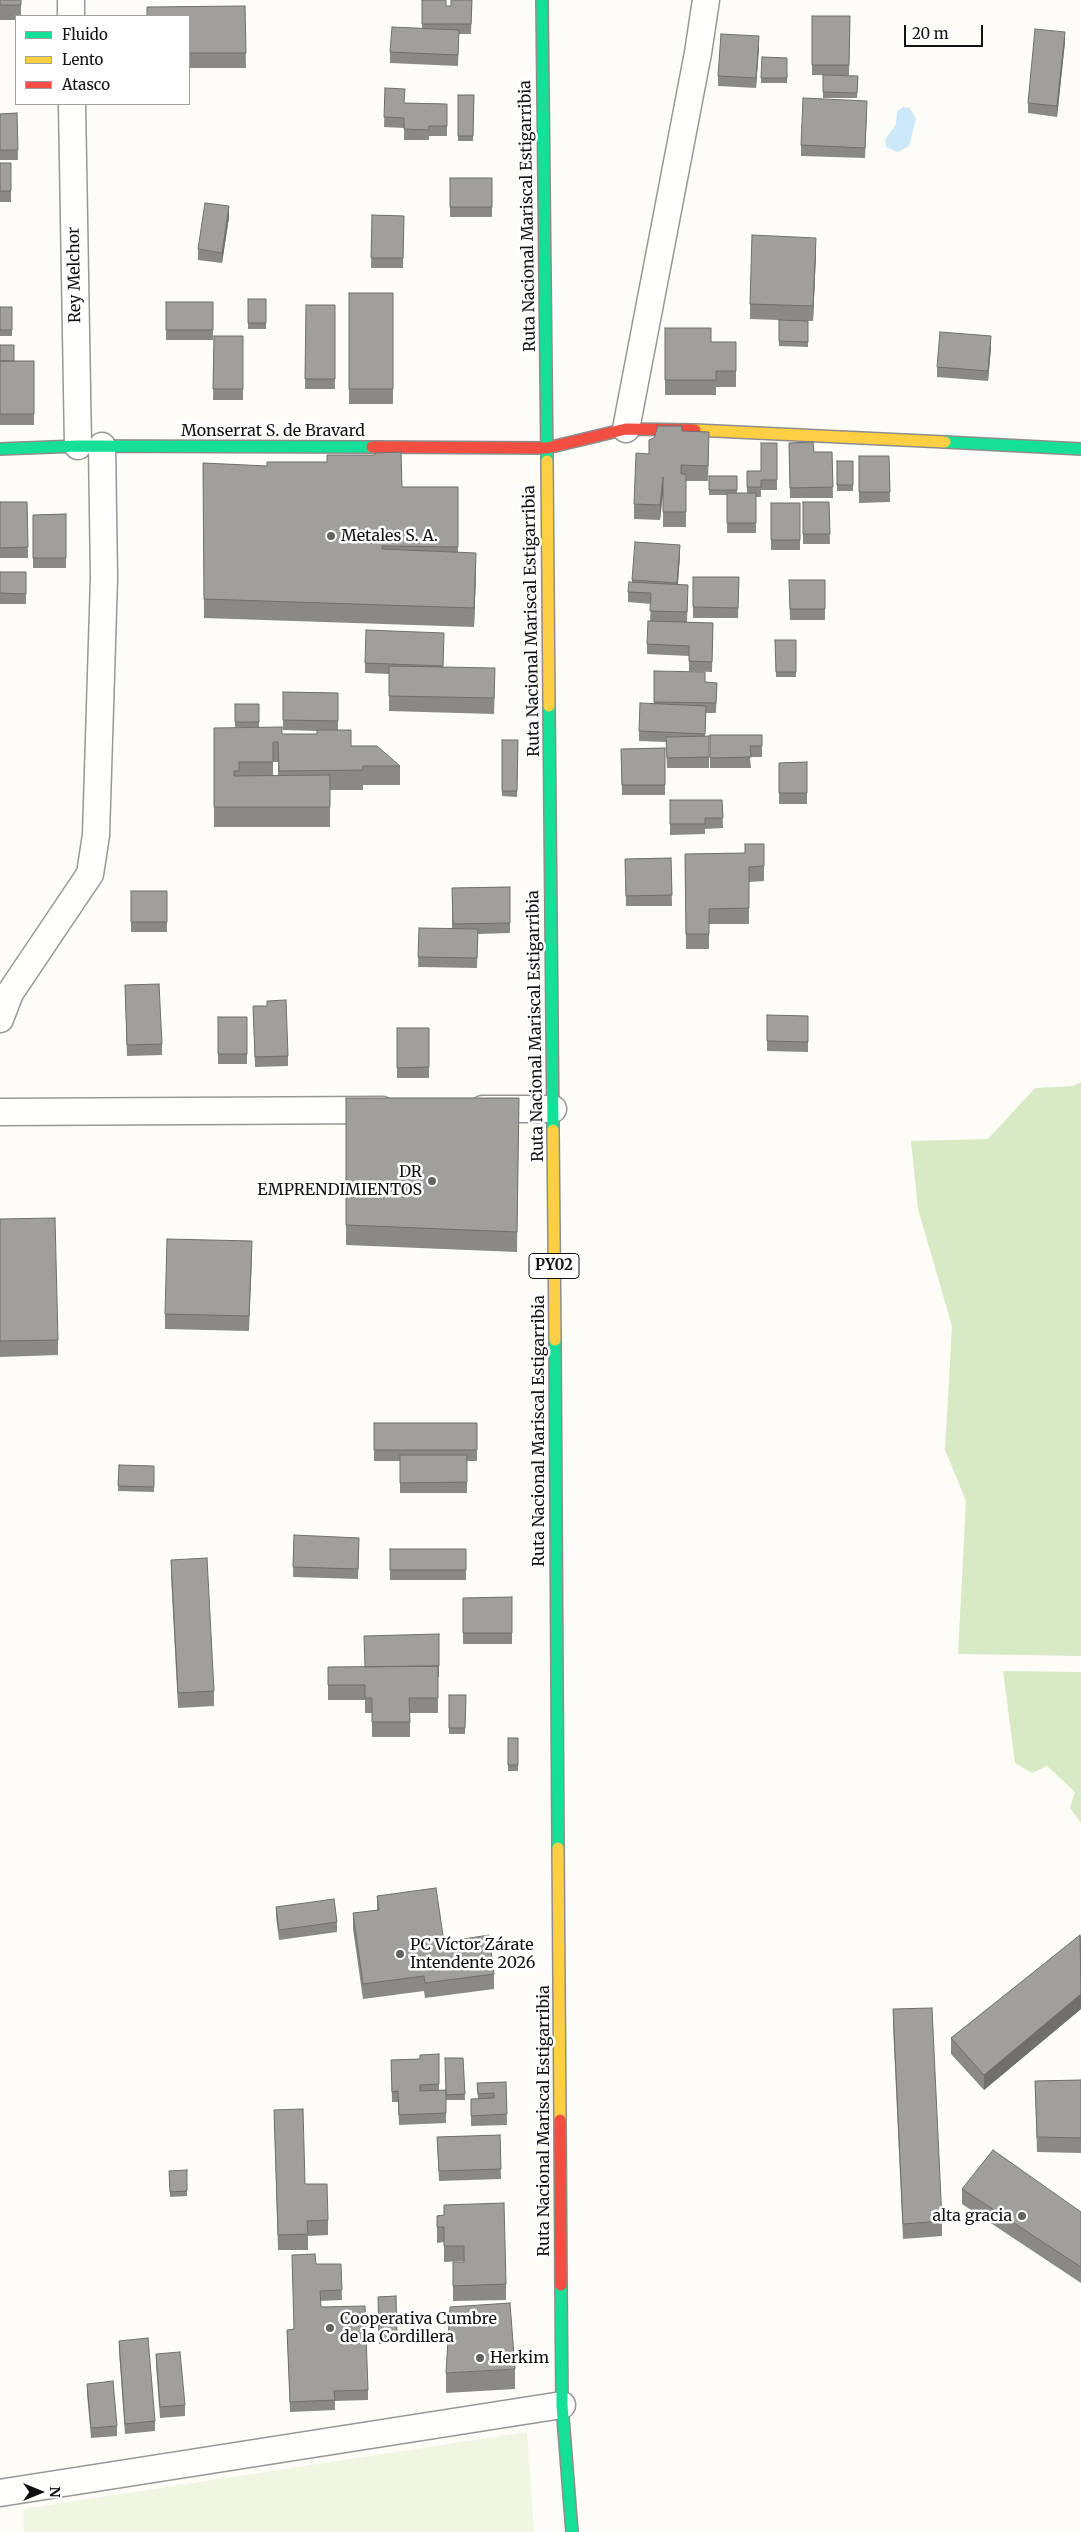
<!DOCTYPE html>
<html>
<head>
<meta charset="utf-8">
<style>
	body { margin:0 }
	#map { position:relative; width:1081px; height:2532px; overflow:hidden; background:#fdfcf7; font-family:Merriweather,serif }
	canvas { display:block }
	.legend { position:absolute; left:15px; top:15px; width:175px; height:90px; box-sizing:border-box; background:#fff; border:1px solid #a0a0a0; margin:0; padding:6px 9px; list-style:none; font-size:15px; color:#111 }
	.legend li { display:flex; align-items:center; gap:10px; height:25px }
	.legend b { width:25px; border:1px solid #a0a0a0 }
	.north { position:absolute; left:15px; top:2467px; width:50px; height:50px; -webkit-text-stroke:4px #fff; paint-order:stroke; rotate:90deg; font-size:14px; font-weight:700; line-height:20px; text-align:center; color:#111 }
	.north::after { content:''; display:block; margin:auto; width:18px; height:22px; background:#111; clip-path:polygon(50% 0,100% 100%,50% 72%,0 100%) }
	.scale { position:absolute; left:904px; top:25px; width:79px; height:22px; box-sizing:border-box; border:2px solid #111; border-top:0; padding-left:6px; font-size:15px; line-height:18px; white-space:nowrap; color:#111; -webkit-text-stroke:4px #fff; paint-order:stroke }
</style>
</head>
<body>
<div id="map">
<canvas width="1081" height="2532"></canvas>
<ul class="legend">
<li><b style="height:6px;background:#16e098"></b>Fluido</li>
<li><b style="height:6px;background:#ffcf43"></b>Lento</li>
<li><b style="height:6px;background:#f24e42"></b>Atasco</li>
</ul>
<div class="north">N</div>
<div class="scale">20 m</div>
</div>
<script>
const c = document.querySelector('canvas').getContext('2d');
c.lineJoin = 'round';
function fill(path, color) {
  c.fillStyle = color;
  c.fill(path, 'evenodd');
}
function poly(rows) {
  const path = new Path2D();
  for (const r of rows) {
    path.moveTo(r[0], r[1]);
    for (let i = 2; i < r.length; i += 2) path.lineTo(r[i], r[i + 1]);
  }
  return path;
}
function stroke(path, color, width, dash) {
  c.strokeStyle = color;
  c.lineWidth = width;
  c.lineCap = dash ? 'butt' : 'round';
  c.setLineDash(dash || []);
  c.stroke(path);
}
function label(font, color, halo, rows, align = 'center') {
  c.font = font + ' Merriweather,serif';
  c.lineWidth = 5;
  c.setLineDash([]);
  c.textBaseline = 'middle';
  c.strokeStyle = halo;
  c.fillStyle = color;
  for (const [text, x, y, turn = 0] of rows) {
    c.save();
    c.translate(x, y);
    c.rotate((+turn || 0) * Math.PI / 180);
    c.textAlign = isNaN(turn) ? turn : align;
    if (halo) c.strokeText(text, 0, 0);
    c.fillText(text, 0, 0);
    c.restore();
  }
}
const forest = poly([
	[1081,1082,1081,1656,958,1654,966,1501,945,1450,952,1326,918,1209,911,1141,988,1139,1035,1088,1073,1086],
	[1003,1671,1081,1672,1081,1823,1070,1808,1075,1792,1047,1766,1032,1773,1015,1763]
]);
const pitch = poly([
	[527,2432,534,2532,24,2532,23,2509]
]);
const water = poly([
	[903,107,910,108,916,119,909,146,898,152,886,147,885,140,896,124,897,111]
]);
const street = poly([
	[71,0,71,16],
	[72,104,78,446],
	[626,429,698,53,706,0],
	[0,1019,10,993,90,874,96,835,104,578,102,446],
	[483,1109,553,1109],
	[0,1112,382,1110],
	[0,2493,562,2405]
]);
const fast = poly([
	[542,0,547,461],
	[945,442,1081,449],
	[0,449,78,446,372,447],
	[549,706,553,1130],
	[555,1340,558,1848],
	[561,2285,562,2405,572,2532]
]);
const slow = poly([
	[695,430,945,442],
	[547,461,549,706],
	[553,1130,555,1340],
	[558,1848,560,2120]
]);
const jam = poly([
	[372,447,547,448,626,429,695,430],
	[560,2120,561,2285]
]);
const wall = poly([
	[0,0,21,0,21,16,16,16,16,20,0,20],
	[422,0,446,6,451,6,472,0,471,34,459,34,458,66,390,63,390,52,422,29],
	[245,6,246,68,189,68,189,16],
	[812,16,850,16,849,75,812,75],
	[1065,42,1057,117,1028,113,1028,103],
	[759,46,756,88,718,86,718,76],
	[762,57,787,58,787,83,761,83],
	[823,75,858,76,857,98,823,98],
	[385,88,405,103,447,104,447,136,429,136,429,140,404,140,404,128,384,127],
	[458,95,474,95,473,141,458,141],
	[867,111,865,158,801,156,801,145],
	[17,113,18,160,0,160,0,114],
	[0,163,11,163,11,202,0,202],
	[450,178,492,178,492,217,450,217],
	[372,215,404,216,403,268,371,268],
	[229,217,222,263,198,260,198,249],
	[816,253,813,321,808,321,808,347,779,346,779,320,750,319,750,304],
	[349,293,393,293,393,404,349,404],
	[248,299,266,299,266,329,248,329],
	[166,302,213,302,213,340,166,340],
	[306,305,335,305,335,389,305,389],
	[0,307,12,307,12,336,0,336],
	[665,328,711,342,736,342,736,387,716,387,716,395,665,395],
	[214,336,243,336,243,400,213,400],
	[0,345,14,361,34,361,34,425,0,425],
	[991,347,988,381,937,377,937,367],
	[682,431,709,447,708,481,686,481,686,527,663,527,663,492,660,520,634,519,634,504,649,454],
	[777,443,777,490,761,490,761,497,756,497,756,533,727,533,727,495,709,495,709,476,737,476,737,493,747,493,747,471,761,471],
	[789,443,814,452,832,452,833,498,790,498],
	[859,456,889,456,890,502,859,503],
	[837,461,853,461,853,491,837,491],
	[267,462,402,487,458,487,458,552,476,572,474,627,204,618,203,463,267,466],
	[0,502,27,502,28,558,0,558],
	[803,502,829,502,830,544,803,544],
	[771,503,800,503,800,550,771,550],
	[66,514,66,568,33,568,33,515],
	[680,555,678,584,688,595,687,622,713,623,712,672,689,671,689,656,647,654,647,644,650,621,651,604,628,602,628,592,632,582,632,580],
	[0,572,26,572,26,604,0,604],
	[693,577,739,577,738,618,693,618],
	[789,580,825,580,825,620,790,620],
	[775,640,796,640,796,677,776,677],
	[444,643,443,667,495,683,494,714,389,711,389,674,365,673,365,663],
	[654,671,705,682,717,683,716,713,706,713,705,736,709,736,709,768,667,768,666,742,639,741,639,731,654,704],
	[283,692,338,693,338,730,351,746,400,766,400,785,363,785,363,790,330,790,330,827,214,827,214,728,282,734,317,734,317,731,283,730],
	[273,762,278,762,278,775,273,776],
	[235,704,259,704,259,727,235,727],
	[710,735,762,735,762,757,750,757,751,768,710,768],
	[502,740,518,740,517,797,502,796],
	[665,748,665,795,622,795,621,749],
	[807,762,807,804,779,804,779,763],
	[670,800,722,800,723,828,705,829,705,834,670,835],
	[764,844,764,881,749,882,749,924,709,924,709,949,686,949,685,854,745,853],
	[671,858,672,906,626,906,625,859],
	[510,887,510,933,478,934,477,968,418,967,419,928,452,929,452,888],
	[131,891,167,891,167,932,131,932],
	[125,985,162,1044,162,1055,127,1056],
	[253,1006,267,1006,288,1056,288,1066,255,1067],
	[767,1015,808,1016,808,1052,767,1051],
	[218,1017,247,1017,247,1064,218,1064],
	[397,1028,429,1028,429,1078,397,1078],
	[346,1098,519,1098,517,1252,346,1245],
	[0,1219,58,1340,58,1355,0,1357],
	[252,1257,249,1331,165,1329,165,1314],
	[374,1423,477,1423,477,1461,467,1461,467,1493,400,1493,400,1461,374,1461],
	[119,1465,154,1466,154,1492,118,1491],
	[294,1535,359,1548,358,1579,293,1577],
	[390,1549,466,1549,466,1580,390,1580],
	[171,1560,214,1691,214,1706,178,1708,171,1575],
	[512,1597,512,1644,463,1644,463,1598],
	[439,1634,439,1677,438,1677,438,1713,410,1713,410,1737,372,1737,372,1713,365,1713,365,1700,328,1700,328,1667,365,1667],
	[449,1695,466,1695,465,1734,449,1734],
	[508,1738,518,1738,518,1771,508,1771],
	[377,1896,444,1942,494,1974,494,1989,425,1998,424,1991,363,1999,353,1929,353,1913,377,1910],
	[276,1907,337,1922,337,1932,279,1940,276,1917],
	[1081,1936,1081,2009,984,2090,951,2054,951,2038],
	[893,2009,942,2221,942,2236,903,2239,893,2025],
	[439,2054,439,2090,445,2090,463,2058,465,2100,446,2100,446,2123,399,2125,398,2102,392,2102,391,2060,420,2059],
	[1081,2080,1081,2153,1037,2152,1035,2081],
	[506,2082,507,2125,471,2126,471,2099,478,2099,477,2083],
	[274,2110,305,2184,328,2220,328,2235,308,2236,308,2250,278,2250],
	[500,2135,501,2179,439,2181,437,2137],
	[169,2171,187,2191,187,2196,170,2197],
	[962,2189,1081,2212,1081,2283,962,2204],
	[444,2205,506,2284,506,2300,453,2301,453,2262,464,2262,464,2261,444,2262,444,2242,437,2243,437,2216,444,2215],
	[316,2264,341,2264,342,2300,320,2301,321,2307,368,2390,368,2400,335,2401,335,2410,290,2412,287,2330,294,2329],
	[396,2296,397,2343,379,2344,378,2297],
	[119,2341,155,2421,155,2431,125,2434,119,2351],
	[156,2354,185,2405,185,2416,160,2418,156,2365],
	[515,2369,515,2389,446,2393,446,2373],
	[87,2384,117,2426,117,2436,91,2438,87,2394]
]);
const shadedWall = poly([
	[1065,32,1065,42,1057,117,1057,106],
	[759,36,759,46,756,88,756,78],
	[229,206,229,217,222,263,222,253],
	[816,238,816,253,813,321,813,306],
	[991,336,991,347,988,381,988,371],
	[663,477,663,492,660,520,660,505],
	[680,545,680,555,677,593,677,583],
	[476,553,476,572,474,627,474,608],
	[1081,1994,1081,2009,984,2090,984,2075]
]);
const building = poly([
	[0,0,21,0,21,5,0,5,0,0],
	[422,0,446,0,446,6,451,6,451,0,472,0,471,24,422,24,422,0],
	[245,6,246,53,189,53,189,16,147,16,147,7,245,6],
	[812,16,850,16,849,65,812,65,812,16],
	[392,27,459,30,458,55,390,52,392,27],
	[1035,29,1065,32,1057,106,1028,103,1035,29],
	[721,34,759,36,756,78,718,76,721,34],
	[762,57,787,58,787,78,761,78,762,57],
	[823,75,858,76,857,93,823,92,823,75],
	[385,88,405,89,404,103,447,104,447,126,429,126,429,130,404,129,404,118,384,117,385,88],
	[458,95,474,95,473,136,458,136,458,95],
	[803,98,867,101,865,148,801,145,803,98],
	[17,113,18,150,0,150,0,114,17,113],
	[0,163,11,163,11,191,0,191,0,163],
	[450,178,492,178,492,207,450,207,450,178],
	[205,203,229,206,222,253,198,249,205,203],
	[372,215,404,216,403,258,371,258,372,215],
	[752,235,816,238,813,306,750,304,752,235],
	[349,293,393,293,393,389,349,389,349,293],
	[248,299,266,299,266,323,248,323,248,299],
	[166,302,213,302,213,330,166,330,166,302],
	[306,305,335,305,335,379,305,379,306,305],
	[0,307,12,307,12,330,0,330,0,307],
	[779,320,808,321,808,342,779,341,779,320],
	[665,328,711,328,711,342,736,342,736,371,716,371,716,380,665,380,665,328],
	[940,332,991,336,988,371,937,367,940,332],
	[214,336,243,336,243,389,213,389,214,336],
	[0,345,14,345,14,361,0,361,0,345],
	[0,361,34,361,34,414,0,414,0,361],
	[658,426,682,426,682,431,709,432,708,466,681,465,681,474,686,474,686,512,663,512,663,477,660,505,634,504,636,453,649,454,649,440,654,438,658,426],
	[813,442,814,452,832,452,833,487,790,488,789,443,813,442],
	[761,443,777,443,777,480,761,480,761,487,747,487,747,471,761,471,761,443],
	[401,452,402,487,458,487,458,547,382,546,382,549,476,553,474,608,204,599,203,463,267,466,267,462,327,462,327,455,375,455,375,453,401,452],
	[859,456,889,456,890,492,859,492,859,456],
	[837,461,853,461,853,485,837,485,837,461],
	[709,476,737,476,737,490,709,490,709,476],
	[727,493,756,493,756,523,727,523,727,493],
	[0,502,27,502,28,547,0,548,0,502],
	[803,502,829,502,830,534,803,534,803,502],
	[771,503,800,503,800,540,771,540,771,503],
	[66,514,66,558,33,558,33,515,66,514],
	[635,542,680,545,677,583,632,580,635,542],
	[0,572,26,572,26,594,0,593,0,572],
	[693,577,739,577,738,608,693,607,693,577],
	[789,580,825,580,825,609,790,609,789,580],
	[629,582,688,585,687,612,650,611,651,593,628,592,629,582],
	[648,621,713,623,712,662,689,661,689,646,647,644,648,621],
	[366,630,444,633,443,666,365,663,366,630],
	[775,640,796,640,796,672,776,672,775,640],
	[389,666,495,668,494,698,389,696,389,666],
	[654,671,705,672,705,682,717,683,716,703,654,702,654,671],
	[283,692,338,693,338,721,283,720,283,692],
	[640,703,706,706,705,734,639,731,640,703],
	[235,704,259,704,259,722,235,722,235,704],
	[282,727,282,734,317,734,317,730,351,730,351,746,377,746,400,766,363,766,363,770,279,771,278,742,273,742,273,762,239,762,239,771,234,771,234,776,330,775,330,807,214,807,214,728,282,727],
	[710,735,762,735,762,746,750,746,751,757,710,758,710,735],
	[709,736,709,757,667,758,666,737,709,736],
	[502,740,518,740,517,791,502,791,502,740],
	[665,748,665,785,622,785,621,749,665,748],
	[807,762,807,793,779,793,779,763,807,762],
	[670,800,722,800,723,818,705,818,705,824,670,824,670,800],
	[745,844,764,844,764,866,749,867,749,908,709,909,709,934,686,934,685,854,745,853,745,844],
	[671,858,672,895,626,896,625,859,671,858],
	[510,887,510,923,453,924,452,888,510,887],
	[131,891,167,891,167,922,131,922,131,891],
	[419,928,478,929,477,958,418,957,419,928],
	[159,984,162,1044,127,1045,125,985,159,984],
	[286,1000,288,1056,255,1057,253,1006,267,1006,267,1001,286,1000],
	[767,1015,808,1016,808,1042,767,1041,767,1015],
	[218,1017,247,1017,247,1054,218,1054,218,1017],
	[397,1028,429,1028,429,1067,397,1068,397,1028],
	[346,1098,519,1098,517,1232,346,1225,346,1098],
	[55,1218,58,1340,0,1341,0,1219,55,1218],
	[167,1239,252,1241,249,1316,165,1314,167,1239],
	[374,1423,477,1423,477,1450,374,1450,374,1423],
	[400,1455,467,1455,467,1482,400,1483,400,1455],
	[119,1465,154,1466,154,1487,118,1486,119,1465],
	[294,1535,359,1538,358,1569,293,1567,294,1535],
	[390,1549,466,1549,466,1570,390,1570,390,1549],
	[207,1558,214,1691,178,1693,171,1560,207,1558],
	[512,1597,512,1633,463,1633,463,1598,512,1597],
	[439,1634,439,1666,365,1667,364,1636,439,1634],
	[438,1666,438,1698,409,1698,410,1722,372,1722,372,1698,365,1698,365,1685,328,1685,328,1667,438,1666],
	[449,1695,466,1695,465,1728,449,1728,449,1695],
	[508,1738,518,1738,518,1765,508,1765,508,1738],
	[436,1888,444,1942,489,1935,494,1974,425,1983,424,1976,363,1984,353,1913,379,1910,377,1896,436,1888],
	[334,1899,337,1922,279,1930,276,1907,334,1899],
	[1080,1935,1081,1994,984,2075,951,2038,1080,1935],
	[932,2008,942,2221,903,2224,893,2009,932,2008],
	[439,2054,439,2084,420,2085,420,2091,446,2090,446,2113,399,2115,398,2091,392,2092,391,2060,420,2059,420,2055,439,2054],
	[445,2058,463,2058,465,2094,446,2095,445,2058],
	[1081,2080,1081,2138,1037,2137,1035,2081,1081,2080],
	[506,2082,507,2114,471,2116,471,2099,494,2098,494,2093,478,2094,477,2083,506,2082],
	[303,2109,305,2184,327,2184,328,2220,307,2221,308,2234,278,2235,274,2110,303,2109],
	[500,2135,501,2169,439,2171,437,2137,500,2135],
	[993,2150,1081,2212,1081,2267,962,2189,993,2150],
	[187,2170,187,2191,170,2192,169,2171,187,2170],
	[504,2203,506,2284,453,2286,453,2262,464,2262,464,2246,444,2246,444,2227,437,2227,437,2216,444,2215,444,2205,504,2203],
	[315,2254,316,2264,341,2264,342,2290,320,2291,321,2307,365,2306,368,2390,334,2391,335,2400,290,2402,287,2330,294,2329,292,2255,315,2254],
	[396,2296,397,2338,379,2339,378,2297,396,2296],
	[510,2303,515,2369,446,2373,450,2307,510,2303],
	[148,2338,155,2421,125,2424,119,2341,148,2338],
	[180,2352,185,2405,160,2407,156,2354,180,2352],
	[113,2381,117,2426,91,2428,87,2384,113,2381]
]);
const markers = [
	[331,536,5,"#646362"],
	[432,1181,5,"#646362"],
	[400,1954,5,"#646362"],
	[1022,2216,5,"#646362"],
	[330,2328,5,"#646362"],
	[480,2358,5,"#646362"]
];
const shields = [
	[554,1266,50]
];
const shieldNames = [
	["PY02",554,1266]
];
const streetNames = [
	["Ruta Nacional Mariscal Estigarribia",528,216,-91],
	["Rey Melchor",75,275,-91],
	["Monserrat S. de Bravard",273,431],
	["Ruta Nacional Mariscal Estigarribia",532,621,-91],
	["Ruta Nacional Mariscal Estigarribia",536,1026,-91],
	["Ruta Nacional Mariscal Estigarribia",539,1431,-90],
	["Ruta Nacional Mariscal Estigarribia",544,2121,-90]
];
const poiNames = [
	["Metales S. A.",341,536],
	["DR",422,1172,"right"],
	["EMPRENDIMIENTOS",422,1190,"right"],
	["PC Víctor Zárate",410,1945],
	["Intendente 2026",410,1963],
	["alta gracia",1012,2216,"right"],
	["Cooperativa Cumbre",340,2319],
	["de la Cordillera",340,2337],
	["Herkim",490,2358]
];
fill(forest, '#d8eac5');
fill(pitch, '#f0f6e1');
fill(water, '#cde8f7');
stroke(street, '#979795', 29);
stroke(fast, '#8e8d8b', 14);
stroke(slow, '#8e8d8b', 14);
stroke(jam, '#8e8d8b', 14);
stroke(street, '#fffffe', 26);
stroke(fast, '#16e098', 11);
stroke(slow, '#ffcf43', 11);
stroke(jam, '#f24e42', 11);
fill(wall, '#8a8986');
fill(shadedWall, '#716f6d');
fill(building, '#a19f9c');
stroke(building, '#716f6d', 1);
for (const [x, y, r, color] of markers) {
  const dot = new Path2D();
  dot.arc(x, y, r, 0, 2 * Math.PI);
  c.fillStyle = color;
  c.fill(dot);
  stroke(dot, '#fff', 2);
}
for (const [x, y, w] of shields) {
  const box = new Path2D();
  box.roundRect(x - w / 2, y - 12.5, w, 25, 4);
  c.fillStyle = '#fff';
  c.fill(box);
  stroke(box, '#111', 1);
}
label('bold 15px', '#111', null, shieldNames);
label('16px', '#111', '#fff', streetNames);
label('16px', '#111', '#fff', poiNames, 'left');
</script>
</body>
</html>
